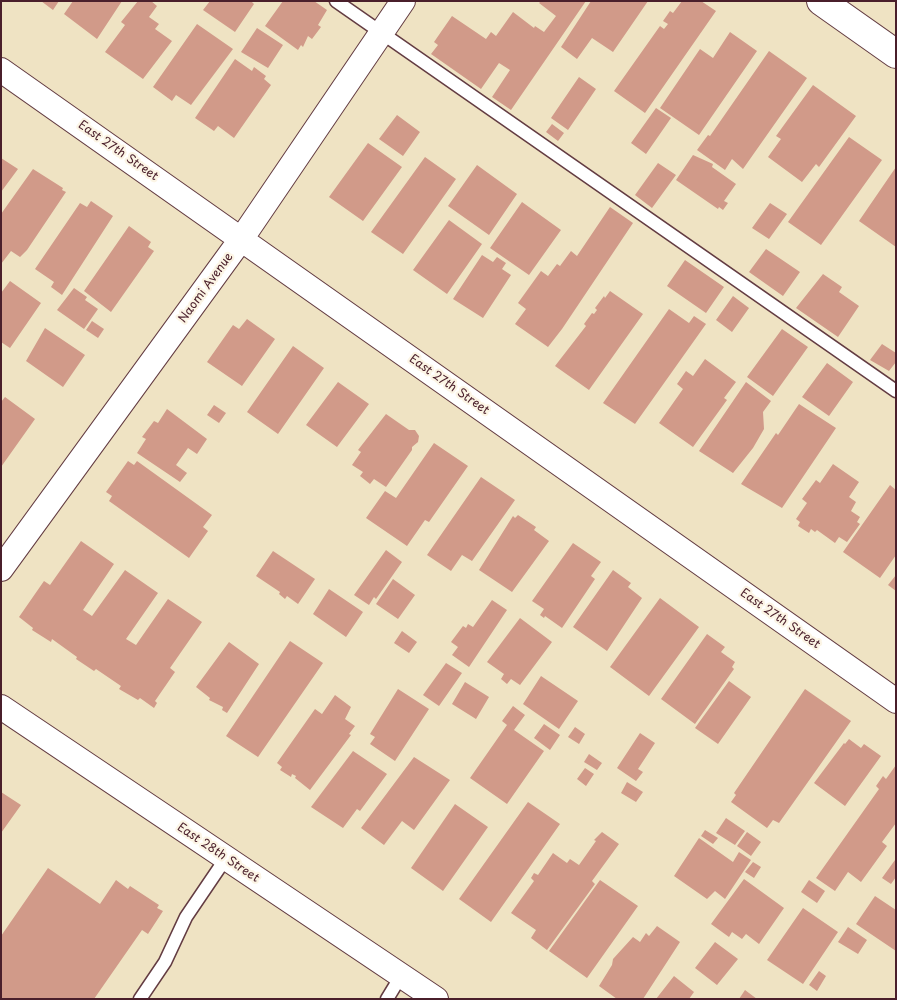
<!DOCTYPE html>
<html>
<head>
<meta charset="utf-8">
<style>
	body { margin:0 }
	#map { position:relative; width:897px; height:1000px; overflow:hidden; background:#efe3c3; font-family:"Playpen Sans",sans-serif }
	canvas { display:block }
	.frame { position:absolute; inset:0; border:2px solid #4a1f2b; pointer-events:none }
</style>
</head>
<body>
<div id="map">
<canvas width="897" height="1000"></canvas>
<div class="frame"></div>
</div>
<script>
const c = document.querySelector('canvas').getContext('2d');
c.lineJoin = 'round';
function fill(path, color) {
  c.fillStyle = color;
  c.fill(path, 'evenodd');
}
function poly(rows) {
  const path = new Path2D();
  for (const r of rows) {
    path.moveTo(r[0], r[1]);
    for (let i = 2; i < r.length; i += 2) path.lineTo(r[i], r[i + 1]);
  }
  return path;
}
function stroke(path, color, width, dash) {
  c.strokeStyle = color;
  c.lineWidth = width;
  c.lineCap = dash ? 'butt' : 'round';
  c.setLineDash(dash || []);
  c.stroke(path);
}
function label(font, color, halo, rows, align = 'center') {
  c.font = font + ' "Playpen Sans",sans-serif';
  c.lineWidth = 4.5;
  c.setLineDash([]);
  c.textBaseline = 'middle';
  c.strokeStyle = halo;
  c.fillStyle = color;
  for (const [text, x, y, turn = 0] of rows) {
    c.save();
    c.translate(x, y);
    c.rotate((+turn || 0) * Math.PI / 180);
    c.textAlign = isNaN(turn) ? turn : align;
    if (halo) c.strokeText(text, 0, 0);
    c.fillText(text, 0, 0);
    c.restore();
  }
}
const building = poly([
	[41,1,59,1,53,10],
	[73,1,122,1,97,39,64,14],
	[138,1,151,1,157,6,149,17,159,24,155,29,172,41,143,79,105,52,125,25,121,22],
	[210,1,251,1,254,4,235,32,203,10],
	[283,1,314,1,327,10,318,25,321,27,312,39,308,36,303,47,301,45,298,50,265,26],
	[541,1,586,1,511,110,492,97,510,70,499,63,481,89,431,54,438,45,434,42,452,16,486,39,491,32,496,36,513,12,534,28,535,26,544,32,556,16,539,3],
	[591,1,648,1,613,52,592,38,577,59,561,47],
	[682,1,701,1,716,11,645,113,614,91,660,26,664,29,668,24,663,21,670,11,673,13],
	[197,24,233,49,191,105,176,95,172,101,153,87],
	[257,28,283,45,268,68,241,52],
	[730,32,757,51,699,135,660,108,700,49,713,58],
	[769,51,807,78,743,169,732,159,725,170,697,150,708,135,710,136],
	[235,59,252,71,254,67,266,76,264,79,271,85,234,138,218,126,214,131,195,118],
	[579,77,596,89,568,130,551,118],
	[813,85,856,116,819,167,816,164,802,182,768,157,781,139,776,136],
	[656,108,671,118,646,154,631,143],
	[397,115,420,132,403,156,379,139],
	[552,124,564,133,558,141,546,132],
	[849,137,882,160,821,245,788,222],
	[368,143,402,167,363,221,329,197],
	[693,155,713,164,712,167,736,184,724,201,728,203,723,210,719,207,718,209,676,180],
	[425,157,456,179,403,254,371,232],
	[1,158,18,169,1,192],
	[658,163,676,175,652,208,635,195],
	[477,165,517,194,489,235,448,206],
	[896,167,896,247,859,221],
	[33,169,63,188,62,190,66,192,27,250,20,257,11,251,1,264,1,214],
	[91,201,113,216,62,295,51,287,54,282,35,269,80,203,87,207],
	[522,202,561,230,529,275,490,248],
	[770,203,787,214,769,239,752,228],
	[610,207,633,223,562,329,548,347,515,324,526,309,518,303,541,271,548,276,557,264,560,266,571,251,577,256],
	[449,220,482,244,447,294,413,270],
	[129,226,151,242,148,247,154,251,111,312,84,291],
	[766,249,800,272,783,296,749,272],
	[482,255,493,262,497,257,506,263,502,269,511,275,483,318,453,299],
	[685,260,724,287,706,313,667,286],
	[823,274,842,287,839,292,859,306,838,337,796,308],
	[10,281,41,303,10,348,1,342,1,293],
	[74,288,87,297,85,300,98,309,84,329,57,310],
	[610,291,643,314,589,390,555,366,586,326,584,324,592,313,594,314,597,310,595,308,604,296,605,298],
	[733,296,749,308,732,332,716,320],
	[669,309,689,323,694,316,706,324,635,424,603,403],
	[247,319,275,339,242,386,207,362,233,325,239,329],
	[92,321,104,329,98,338,86,330],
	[45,328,85,355,63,387,26,361],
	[782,329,808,347,773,396,747,377],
	[882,344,896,353,896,362,889,371,870,360],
	[293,346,324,368,278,434,247,412],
	[705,359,736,382,724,398,727,400,693,447,659,423,683,389,677,384,686,371,693,376],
	[827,363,853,382,829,416,802,397],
	[338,382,369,404,337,447,306,425],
	[746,382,771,401,763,412,764,429,753,448,733,473,699,451],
	[5,397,35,419,1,467,1,402],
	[799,404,836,428,782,508,741,484,776,433,778,435],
	[214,405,226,413,219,423,207,415],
	[167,409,207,439,197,454,188,448,176,465,187,473,180,482,137,453,146,439,142,437,154,421,158,423],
	[386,414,409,430,415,430,419,436,418,442,412,447,412,450,386,487,374,479,370,484,360,476,363,472,352,465,361,452,358,450],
	[434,443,468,466,429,522,425,520,407,546,366,518,385,491,396,498],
	[128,461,134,465,137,461,212,515,203,527,208,531,189,558,109,501,112,496,106,492],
	[833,464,859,482,849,497,856,502,851,511,860,517,857,522,860,524,847,542,839,537,835,543,817,530,815,532,811,529,809,533,798,526,800,522,796,519,807,503,802,499,816,480,820,483],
	[481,477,515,500,472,561,462,555,451,571,427,555],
	[890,485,896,490,896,555,880,578,843,552],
	[518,515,536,527,534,530,549,541,512,592,479,570,513,516,515,518],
	[81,541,114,564,83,610,92,616,125,570,158,593,126,639,136,645,168,599,202,622,170,668,175,672,155,701,157,703,154,708,140,698,138,700,119,689,121,686,96,669,94,671,76,659,77,657,52,639,51,642,32,630,33,628,19,617,44,581,50,585],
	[573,543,601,562,591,576,595,579,562,628,545,616,544,618,540,615,544,609,532,601],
	[386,550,402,562,376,599,374,597,369,605,354,595],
	[273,551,315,579,298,604,287,596,285,599,279,594,280,592,256,576],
	[613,570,631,583,628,587,642,598,607,651,573,627],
	[896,575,896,591,888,585],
	[393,579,415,595,398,619,376,604],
	[329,589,363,612,346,637,313,614],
	[660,598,699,627,649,696,610,667],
	[492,600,507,610,469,667,452,655,458,647,451,642,463,626,466,628,468,624,473,627],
	[520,618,552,642,520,685,511,679,507,684,501,679,504,674,487,662],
	[402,631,417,642,409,653,394,643],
	[707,634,725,647,721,652,735,662,732,667,734,669,695,724,661,699],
	[290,641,323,663,258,757,226,736],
	[229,642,259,664,227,713,222,710,223,707,209,700,210,698,196,687],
	[446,663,462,673,439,706,423,695],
	[541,676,578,701,559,729,523,704],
	[729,681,751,697,718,744,695,728],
	[465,682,489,697,476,719,452,704],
	[398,689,429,709,395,761,370,744,375,737,370,734],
	[805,689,851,721,779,823,773,820,767,828,731,802,736,795,734,793],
	[335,695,351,707,345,719,355,726,349,734,351,735,310,790,295,778,296,776,292,774,291,777,280,770,282,767,277,763,315,709,322,714],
	[513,706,525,715,514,730,544,751,507,804,470,778,507,725,502,721],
	[544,724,560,735,550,750,534,738],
	[575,727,585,734,579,744,568,737],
	[640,733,655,743,638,769,643,772,636,781,617,768],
	[849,739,861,748,864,744,881,756,845,806,814,783,844,743,845,744],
	[353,751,387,774,360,811,357,809,343,828,311,807],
	[589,754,602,763,597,770,584,762],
	[414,757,450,780,414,830,402,821,384,845,361,828],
	[896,765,896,823,882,842,887,846,861,882,848,872,835,891,816,878,879,789,876,786,883,776,886,779],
	[585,768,594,774,586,786,577,779],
	[627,782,643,792,636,802,621,793],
	[1,792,21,805,1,833],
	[528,802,560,824,491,922,459,899],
	[455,804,488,827,443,891,411,868],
	[726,818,745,831,735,845,716,833],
	[705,830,718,838,713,844,701,836],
	[602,832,619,844,592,881,595,884,547,950,531,938,536,930,511,913,534,881,531,878,534,873,538,875,553,853,567,863,570,859,579,865,596,841,594,840],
	[747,832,761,842,751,856,737,846],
	[699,838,733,862,739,852,751,860,725,899,715,891,707,899,674,876],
	[895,860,896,877,891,884,882,878],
	[753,862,761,867,754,878,745,872],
	[48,868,100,904,116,880,128,889,130,886,159,905,157,908,163,911,148,934,142,930,94,999,1,999,1,936],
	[744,879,784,908,759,944,746,934,742,939,732,932,729,937,711,924],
	[600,880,638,906,587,978,549,951],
	[809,880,825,891,817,903,801,892],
	[875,896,896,910,896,951,856,924],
	[803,908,838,932,803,984,767,960],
	[657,926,680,942,643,999,617,999,599,986,612,965,613,959,633,937,640,942,646,933,649,936],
	[848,927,867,940,858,954,838,942],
	[715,942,738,959,717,985,695,968],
	[819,971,826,976,817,991,809,985],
	[674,976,694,992,689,999,656,999],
	[745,990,757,999,739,999]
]);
const lane = poly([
	[336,1,896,391],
	[140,999,165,962,186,917,226,858],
	[387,999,401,976]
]);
const street = poly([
	[1,70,896,701],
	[1,569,242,238,403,1],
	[1,707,436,999]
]);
const secondary = poly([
	[821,1,896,54]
]);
const streetNames = [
	["East 27th Street",118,151,35],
	["Naomi Avenue",206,288,-54],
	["East 27th Street",449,385,35],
	["East 27th Street",780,619,35],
	["East 28th Street",218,853,34]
];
fill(building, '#d19a89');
stroke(lane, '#633c42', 15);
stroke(street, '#633c42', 26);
stroke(secondary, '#633c42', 30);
stroke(lane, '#fff', 12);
stroke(street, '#fff', 24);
stroke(secondary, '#fff', 28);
label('12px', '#4a1f2b', '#fcf5e5', streetNames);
</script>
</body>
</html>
